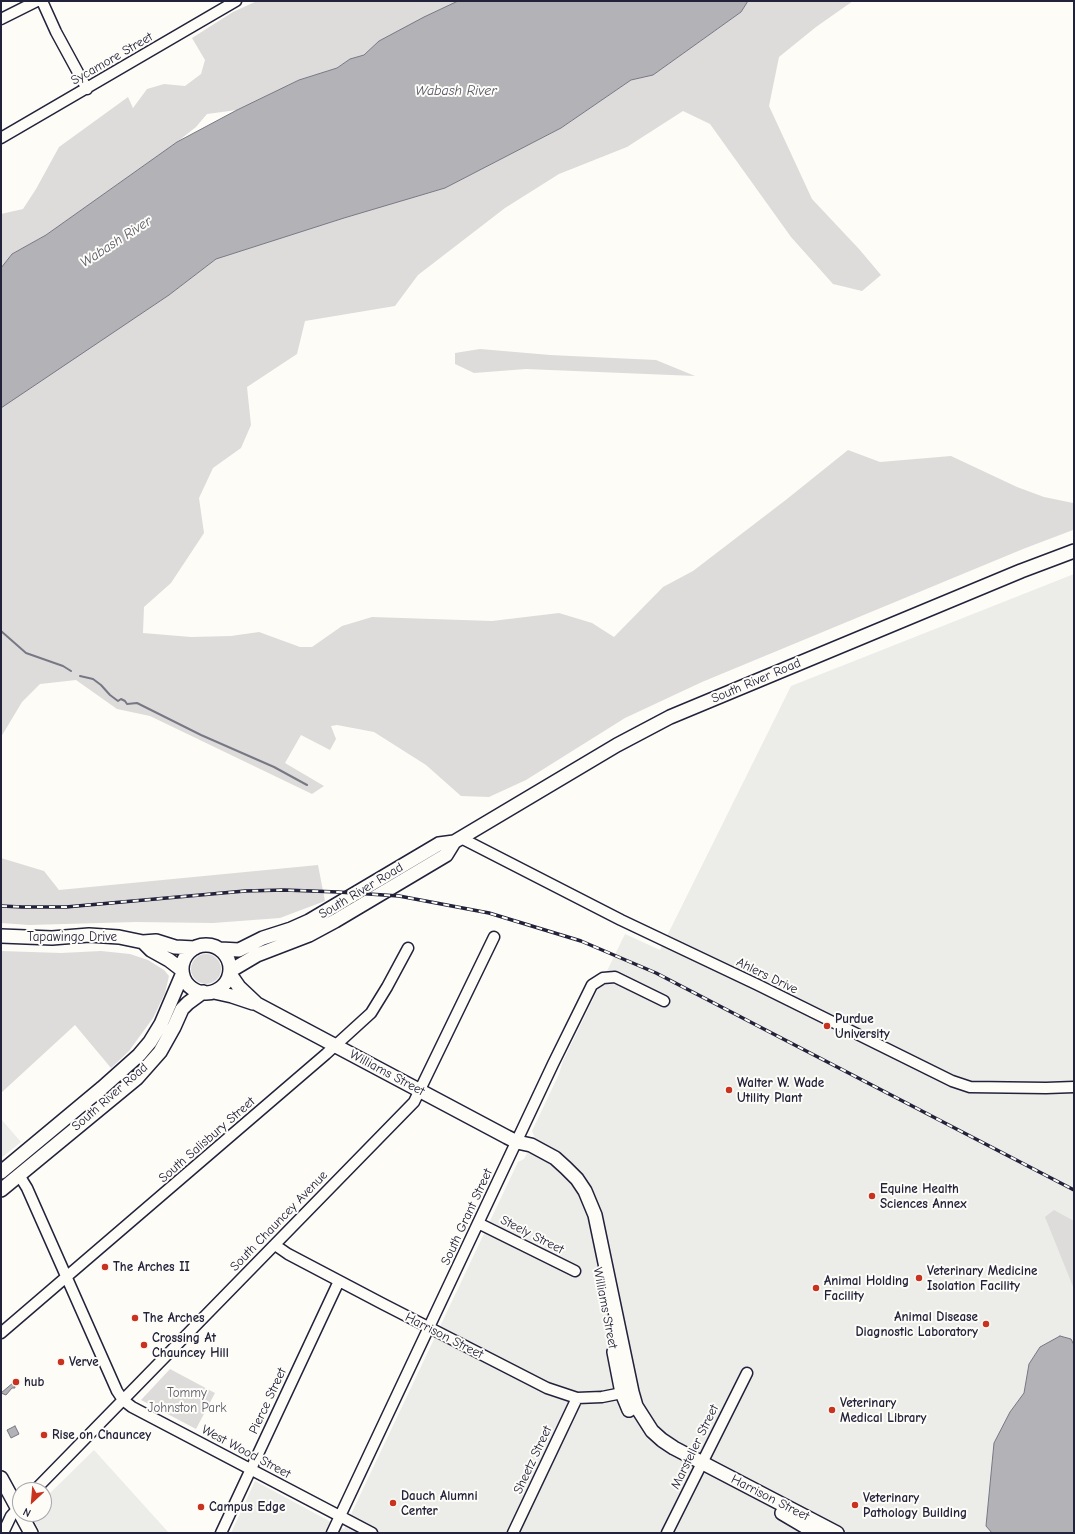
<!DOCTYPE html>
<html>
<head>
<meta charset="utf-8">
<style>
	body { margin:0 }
	#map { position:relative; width:1075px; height:1534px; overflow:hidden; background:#fdfcf7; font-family:"Comic Neue",sans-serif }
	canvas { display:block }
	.frame { position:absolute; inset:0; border:2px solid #22223b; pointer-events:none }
	.north { position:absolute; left:12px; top:1482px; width:40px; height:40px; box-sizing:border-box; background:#fdfcf7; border:1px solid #a5a5ac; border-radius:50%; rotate:206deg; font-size:11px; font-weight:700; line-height:16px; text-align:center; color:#22223b }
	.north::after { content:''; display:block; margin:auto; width:14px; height:18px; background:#c8321e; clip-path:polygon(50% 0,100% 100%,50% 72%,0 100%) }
</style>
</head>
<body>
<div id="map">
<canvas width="1075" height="1534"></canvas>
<div class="frame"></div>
<div class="north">N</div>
</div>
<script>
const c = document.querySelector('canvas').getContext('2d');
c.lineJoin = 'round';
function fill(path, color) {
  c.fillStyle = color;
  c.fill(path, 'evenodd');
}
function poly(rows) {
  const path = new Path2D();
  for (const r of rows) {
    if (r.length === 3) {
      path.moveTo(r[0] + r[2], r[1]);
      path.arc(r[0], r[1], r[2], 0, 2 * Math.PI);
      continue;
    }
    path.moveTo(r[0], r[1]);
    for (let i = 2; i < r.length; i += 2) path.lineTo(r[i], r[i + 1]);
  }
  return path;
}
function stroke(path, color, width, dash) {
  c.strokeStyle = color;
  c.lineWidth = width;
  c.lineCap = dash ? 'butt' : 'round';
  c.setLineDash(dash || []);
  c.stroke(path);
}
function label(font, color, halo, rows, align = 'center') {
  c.font = font + ' "Comic Neue",sans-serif';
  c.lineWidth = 4;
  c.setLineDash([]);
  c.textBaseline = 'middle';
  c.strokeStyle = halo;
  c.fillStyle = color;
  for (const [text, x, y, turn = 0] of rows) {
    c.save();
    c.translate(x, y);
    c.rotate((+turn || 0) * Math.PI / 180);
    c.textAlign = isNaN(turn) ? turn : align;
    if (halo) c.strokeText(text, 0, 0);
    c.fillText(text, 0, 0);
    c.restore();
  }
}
const built = poly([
	[1074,574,1074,1533,231,1533,255,1481,344,1529,518,1162,524,1159,535,1138,532,1131,559,1074,563,1061,625,934,660,950,791,686],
	[1,1119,21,1142,1,1158],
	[94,1450,169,1533,41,1533,30,1514,44,1514,44,1499]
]);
const green = poly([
	[257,1,459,1,379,41,364,55,350,59,337,68,299,80,237,110,207,114,196,127,177,142,46,235,12,254,1,268,1,214,23,209,36,189,59,147,128,97,133,108,147,89,164,84,185,86,201,74,205,60,192,38,233,12],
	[748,1,853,1,816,27,779,57,769,106,812,199,859,249,881,275,862,291,833,284,791,237,710,124,683,111,627,147,559,174,505,208,418,275,395,306,305,321,297,354,247,387,251,425,241,448,213,468,199,498,204,533,171,583,144,607,143,633,191,637,231,636,259,632,300,647,312,647,342,626,372,617,492,621,559,613,592,623,614,637,663,587,693,571,787,499,848,450,880,462,951,456,1017,487,1044,497,1073,503,1073,530,1023,549,702,682,625,718,526,780,489,797,461,796,426,765,374,732,337,725,331,726,336,739,330,750,301,735,285,763,324,786,312,794,150,716,117,709,76,680,40,684,22,702,1,737,1,407,169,295,216,259,344,218,445,188,561,128,631,80,653,75,741,12],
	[480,349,550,355,656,360,695,376,526,369,474,373,455,364,455,353],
	[1,858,44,871,59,890,318,865,325,901,280,918,213,923,136,922,29,925,1,923],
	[1,951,61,953,101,951,130,954,148,960,164,970,169,976,165,993,153,1018,129,1051,111,1068,75,1025,1,1093],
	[206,969,15],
	[178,998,182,1000,167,1033,141,1067,29,1160,27,1157,126,1074],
	[1054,1210,1074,1221,1074,1289,1045,1217],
	[170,1369,215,1393,196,1429,141,1400]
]);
const water = poly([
	[458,1,748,1,741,12,653,75,631,80,561,128,445,188,344,218,216,259,169,295,1,408,1,268,12,254,46,235,177,142,237,110,299,80,337,68,350,59,364,55,379,41,424,17,458,1],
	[1060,1336,1071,1339,1074,1345,1074,1533,992,1533,986,1526,994,1443,1010,1412,1024,1393,1029,1364,1040,1347,1060,1336],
	[14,1382,15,1388,12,1388,6,1395,1,1393,14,1382],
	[15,1426,19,1434,11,1438,7,1430,15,1426]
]);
const stream = poly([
	[1,631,26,653,63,666,71,671],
	[80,676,93,679,101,685,110,695,118,701,121,699,125,701,127,704,137,703,201,735,274,767,307,785]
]);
const minor = poly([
	[42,1,56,32,87,89],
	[1,19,37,1],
	[1,138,236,1],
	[461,838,621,920,758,985,952,1081,970,1087,1046,1088,1074,1087],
	[19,1175,27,1188,117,1391,123,1400,132,1407,372,1533],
	[478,1223,575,1271],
	[275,1245,288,1254,383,1304,547,1388,577,1398,602,1397,622,1393],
	[1,1333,326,1054,371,1013,387,987,408,948],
	[35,1490,414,1102,494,937],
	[3,1533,11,1516,20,1506],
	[221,1533,339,1281],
	[332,1533,553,1064,592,985,603,978,615,977,664,1001],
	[513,1533,577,1398],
	[667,1533,747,1373]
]);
const major = poly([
	[1,936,52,938,89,935,119,937,143,942,156,941,175,947,195,948],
	[143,942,151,950,169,960,182,970],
	[206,969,24],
	[220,949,239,950,263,938,291,929,309,921,439,844,454,842,617,745,670,717,1021,571,1074,551],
	[230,971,257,955,309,935,335,921,446,855,454,842],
	[230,974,239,987,257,1004,507,1137,517,1142,531,1145,555,1158,566,1168,577,1179,585,1191,595,1215,632,1392,636,1406,652,1431,662,1440,674,1448,837,1533],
	[214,992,232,996,253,1003],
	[1,1172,102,1088,139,1055,150,1042,161,1024,182,975],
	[1,1190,137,1078,160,1052,174,1027,182,1009,188,1003,203,992],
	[614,1352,622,1393,629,1410],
	[1,1478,31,1533],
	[782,1513,816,1533]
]);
const rail = poly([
	[1,906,22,907,66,907,245,891,284,890,338,892,399,896,489,913,581,941,656,973,1074,1190]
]);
const markers = [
	[827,1026,4,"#c8321e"],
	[729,1090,4,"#c8321e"],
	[872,1196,4,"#c8321e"],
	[105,1267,4,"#c8321e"],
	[919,1278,4,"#c8321e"],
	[816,1288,4,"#c8321e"],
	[135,1318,4,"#c8321e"],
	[986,1324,4,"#c8321e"],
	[144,1345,4,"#c8321e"],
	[61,1362,4,"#c8321e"],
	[16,1382,4,"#c8321e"],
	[832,1410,4,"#c8321e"],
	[44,1435,4,"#c8321e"],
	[393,1503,4,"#c8321e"],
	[855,1505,4,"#c8321e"],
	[201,1507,4,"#c8321e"]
];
const streetNames = [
	["Sycamore Street",112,59,-30],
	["South River Road",756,681,-23],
	["South River Road",361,891,-31],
	["Tapawingo Drive",72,937],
	["Ahlers Drive",767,976,26],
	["Williams Street",387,1073,28],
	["South River Road",110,1097,-41],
	["South Salisbury Street",207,1140,-41],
	["South Grant Street",467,1217,-65],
	["South Chauncey Avenue",279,1221,-46],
	["Steely Street",532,1235,27],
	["Williams Street",605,1308,79],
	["Harrison Street",444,1336,27],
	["Pierce Street",268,1401,-65],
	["Marsteller Street",695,1447,-64],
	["West Wood Street",246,1452,28],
	["Sheetz Street",533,1460,-65],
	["Harrison Street",770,1498,27]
];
const poiNames = [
	["Purdue",835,1019],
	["University",835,1034],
	["Walter W. Wade",737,1083],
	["Utility Plant",737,1098],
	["Equine Health",880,1189],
	["Sciences Annex",880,1204],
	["The Arches II",113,1267],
	["Veterinary Medicine",927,1271],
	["Isolation Facility",927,1286],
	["Animal Holding",824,1281],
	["Facility",824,1296],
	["Animal Disease",978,1317,"right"],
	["Diagnostic Laboratory",978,1332,"right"],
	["The Arches",143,1318],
	["Crossing At",152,1338],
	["Chauncey Hill",152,1353],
	["Verve",69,1362],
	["hub",24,1382],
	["Veterinary",840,1403],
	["Medical Library",840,1418],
	["Rise on Chauncey",52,1435],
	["Dauch Alumni",401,1496],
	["Center",401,1511],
	["Veterinary",863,1498],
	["Pathology Building",863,1513],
	["Campus Edge",209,1507]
];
const parkNames = [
	["Tommy",187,1393],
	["Johnston Park",187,1408]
];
const waterNames = [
	["Wabash River",456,91],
	["Wabash River",116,242,-33]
];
fill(built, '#ecece9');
fill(green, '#dddcdb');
fill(water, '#b2b2b7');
stroke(water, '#787885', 1);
stroke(stream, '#787885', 2);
stroke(minor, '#22223b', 13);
stroke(major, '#22223b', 16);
stroke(minor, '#fdfcf7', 10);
stroke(major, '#fdfcf7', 13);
stroke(rail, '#22223b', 3.5);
stroke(rail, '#fdfcf7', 2, [6]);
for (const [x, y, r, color] of markers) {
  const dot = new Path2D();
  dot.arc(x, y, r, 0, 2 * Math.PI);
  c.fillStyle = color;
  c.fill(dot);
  stroke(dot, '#fdfcf7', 1.5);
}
label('13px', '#22223b', '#fdfcf7', streetNames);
label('bold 13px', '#22223b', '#fdfcf7', poiNames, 'left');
label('13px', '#5a5a6b', '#fdfcf7', parkNames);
label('italic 14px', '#545466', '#fdfcf7', waterNames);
</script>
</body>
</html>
